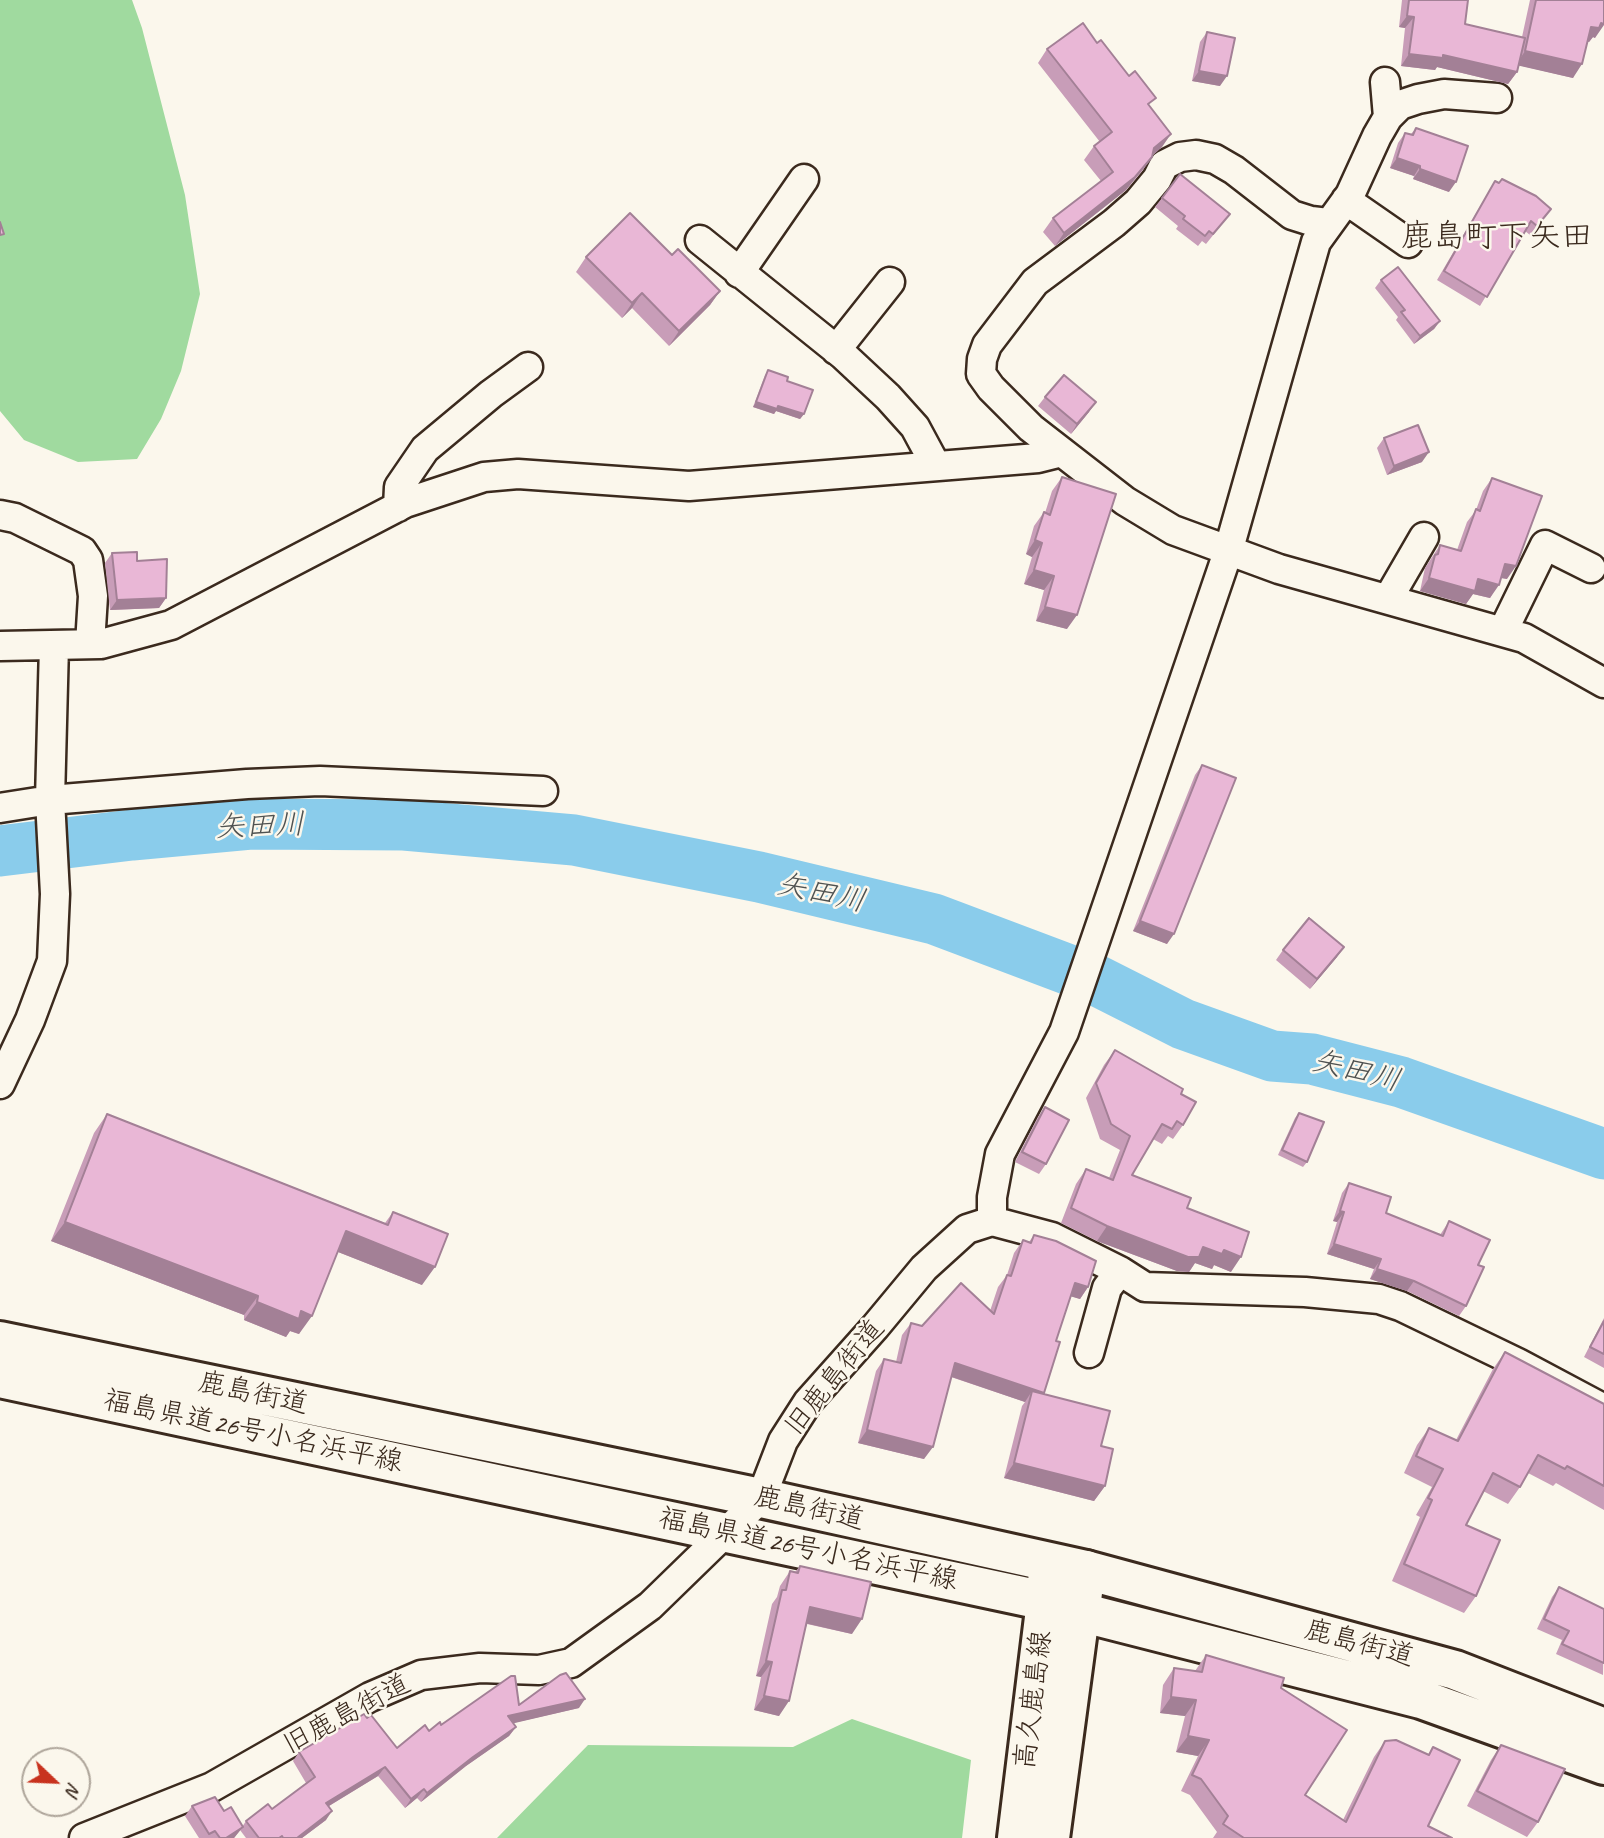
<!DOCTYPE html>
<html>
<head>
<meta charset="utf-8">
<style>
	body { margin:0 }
	#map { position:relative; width:1604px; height:1838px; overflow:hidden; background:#fbf7ec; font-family:Caveat,sans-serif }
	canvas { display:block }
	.north { position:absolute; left:21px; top:1747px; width:70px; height:70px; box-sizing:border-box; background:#fbf7ec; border:2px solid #aea59a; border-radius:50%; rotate:113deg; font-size:19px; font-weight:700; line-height:28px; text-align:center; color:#3b2a1e }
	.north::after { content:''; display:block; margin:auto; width:24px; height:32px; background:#c8321e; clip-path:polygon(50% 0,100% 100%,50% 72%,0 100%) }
</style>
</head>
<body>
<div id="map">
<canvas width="1604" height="1838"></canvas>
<div class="north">N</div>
</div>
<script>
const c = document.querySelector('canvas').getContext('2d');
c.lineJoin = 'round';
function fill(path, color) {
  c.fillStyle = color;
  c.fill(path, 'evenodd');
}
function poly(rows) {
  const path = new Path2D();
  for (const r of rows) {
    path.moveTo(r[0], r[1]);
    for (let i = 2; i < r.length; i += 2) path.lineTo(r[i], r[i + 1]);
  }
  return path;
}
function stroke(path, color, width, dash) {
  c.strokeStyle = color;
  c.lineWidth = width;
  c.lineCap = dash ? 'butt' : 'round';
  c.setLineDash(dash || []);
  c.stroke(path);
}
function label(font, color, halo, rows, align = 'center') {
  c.font = font + ' Caveat,"Klee One",sans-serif';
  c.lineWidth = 5;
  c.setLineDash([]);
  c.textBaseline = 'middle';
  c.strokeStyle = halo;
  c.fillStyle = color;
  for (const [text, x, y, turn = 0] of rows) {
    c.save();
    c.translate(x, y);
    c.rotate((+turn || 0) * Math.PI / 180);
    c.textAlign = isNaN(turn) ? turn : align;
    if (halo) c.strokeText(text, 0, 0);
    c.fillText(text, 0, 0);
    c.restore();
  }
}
const green = poly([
	[0,0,132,0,142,28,185,195,200,294,181,371,161,419,137,459,78,462,24,440,0,411],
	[852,1719,971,1760,962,1838,497,1838,588,1745,793,1747]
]);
const river = poly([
	[0,851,132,835,251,824,404,825,574,840,759,877,934,919,1096,980,1183,1024,1272,1056,1312,1059,1401,1082,1604,1154]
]);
const minor = poly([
	[1385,82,1388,117],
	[1346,200,1408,243],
	[1328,223,1311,221,1292,215,1234,170,1215,159,1196,155,1180,157,1164,165,1157,179,1138,202,1114,223,1035,282,987,345,982,359,981,374,991,388,1031,428,1125,501,1173,530,1279,569,1524,638,1604,683],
	[700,240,843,355,888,397,915,427,936,466],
	[739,273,804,179],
	[836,350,890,282],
	[398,507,399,487,425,449,491,394,528,367],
	[0,515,15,518,82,551,88,560,93,596,90,644],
	[1388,599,1424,537],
	[1503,631,1545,545,1591,568],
	[0,646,101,644,171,625,405,503,484,477,518,474,689,486,1038,458,1062,452],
	[0,808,50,800,247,784,320,781,543,791],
	[0,1084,30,1020,52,961,55,894,50,800,54,645],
	[992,1221,992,1197,1000,1154,1064,1032,1228,552,1316,242,1350,195,1377,136,1388,117,1400,105,1418,99,1444,94,1497,98],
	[1089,1353,1107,1288,1120,1271],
	[84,1838,212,1787,370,1697,421,1675,480,1668,539,1670,571,1663,650,1606,761,1498,783,1441,808,1402,875,1327,924,1268,967,1229,992,1221,1052,1237,1120,1271,1145,1287,1305,1292,1379,1299,1400,1306,1518,1363,1604,1409]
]);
const secondary = poly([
	[1017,1838,1046,1601,1048,1569],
	[1050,1838,1086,1570]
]);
const primary = poly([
	[0,1341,761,1498,1086,1570,1455,1670,1604,1728],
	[0,1378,1046,1601,1080,1612,1421,1699,1604,1765]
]);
const wall = poly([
	[1402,0,1468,0,1465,24,1522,37,1530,0,1604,0,1595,38,1593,37,1589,42,1587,41,1573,78,1518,65,1517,72,1508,84,1437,67,1435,70,1401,66,1405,28,1399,27],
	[1207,32,1220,86,1192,81,1200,42],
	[1097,43,1150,107,1162,147,1153,155,1143,170,1126,190,1055,246,1043,232,1053,218,1101,181,1084,160,1094,146,1100,142,1038,63,1047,49],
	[1416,128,1449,192,1413,179,1414,176,1390,168,1398,143,1405,133,1411,134],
	[1495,181,1551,209,1530,235,1525,231,1480,306,1437,280,1489,191],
	[1162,198,1230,214,1206,244,1202,241,1198,246,1176,229,1178,226,1155,207],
	[672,255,720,291,710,305,669,346,632,308,622,318,576,272,586,257],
	[1381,280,1440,321,1434,329,1414,344,1396,320,1398,317,1375,288],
	[768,370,787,381,804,414,800,419,776,411,774,414,753,407,765,375],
	[1045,397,1089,412,1071,434,1038,406],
	[1384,438,1422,462,1387,475,1377,448],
	[1062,477,1067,629,1036,621,1044,590,1024,584,1032,557,1026,554,1034,526,1044,512,1045,513,1052,491],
	[1492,478,1507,579,1501,578,1490,598,1473,594,1466,604,1420,591,1425,568,1440,545,1457,550,1467,522,1476,510,1483,491],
	[112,553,137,561,166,598,159,608,110,610,105,563],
	[1202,765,1167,944,1133,931,1195,775],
	[1283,950,1337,957,1310,989,1276,960],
	[1115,1050,1181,1094,1183,1125,1173,1139,1168,1136,1162,1144,1153,1139,1132,1175,1187,1208,1231,1272,1214,1265,1212,1269,1195,1263,1189,1272,1177,1271,1097,1241,1061,1223,1076,1184,1086,1169,1109,1178,1120,1150,1100,1139,1086,1098,1104,1065],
	[1045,1107,1046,1164,1039,1174,1015,1162,1038,1117],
	[1299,1113,1307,1162,1303,1167,1278,1155,1295,1118],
	[107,1114,385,1223,393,1212,422,1285,338,1252,299,1334,290,1331,286,1337,244,1320,244,1315,51,1241,94,1133],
	[1349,1183,1386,1213,1440,1235,1449,1221,1478,1265,1466,1306,1459,1316,1407,1291,1370,1279,1374,1269,1327,1254,1337,1222,1333,1221,1342,1193],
	[1034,1235,1088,1287,1080,1299,1071,1296,1056,1341,1044,1394,1101,1446,1105,1486,1094,1501,1004,1478,1022,1406,1025,1402,951,1377,924,1459,858,1443,876,1371,884,1359,896,1362,902,1335,911,1323,922,1326,990,1311,998,1287,1007,1275,1014,1253,1023,1240,1029,1242],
	[1604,1318,1604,1368,1584,1357],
	[1505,1352,1604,1404,1604,1510,1556,1483,1553,1486,1528,1473,1520,1487,1508,1504,1483,1491,1466,1525,1476,1596,1464,1613,1392,1581,1420,1517,1416,1515,1432,1487,1404,1473,1417,1445,1429,1428,1456,1440,1493,1369],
	[800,1566,852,1634,807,1624,779,1716,754,1710,761,1677,756,1676,772,1604,777,1597,780,1586,790,1571,795,1572],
	[1559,1587,1604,1609,1603,1675,1556,1654,1562,1640,1537,1629,1552,1597],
	[1206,1655,1281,1688,1305,1795,1343,1820,1374,1757,1385,1741,1428,1755,1433,1747,1428,1826,1452,1838,1213,1838,1217,1832,1190,1795,1181,1791,1198,1756,1176,1752,1185,1716,1160,1713,1163,1685,1174,1668,1195,1671],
	[519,1705,579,1708,513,1723,516,1727,509,1736,466,1766,421,1802,417,1798,405,1808,378,1776,329,1806,326,1820,302,1838,246,1838,240,1830,234,1838,199,1838,185,1816,192,1806,224,1811,242,1827,246,1821,272,1809,306,1783,293,1761,299,1752,397,1748,441,1725],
	[1501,1745,1538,1822,1527,1837,1467,1806,1491,1760]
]);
const shadedWall = poly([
	[1407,16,1414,17,1405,28,1399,27],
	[1601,23,1604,24,1604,25,1595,38,1593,37,1589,42,1581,40,1591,27],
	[1525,51,1582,64,1573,78,1516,65],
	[1409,54,1443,55,1517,72,1508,84,1437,67,1435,70,1401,66],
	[1199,71,1227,76,1220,86,1192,81],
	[1171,134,1162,147,1145,162,1154,148],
	[1152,157,1126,190,1055,246,1064,233],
	[1397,158,1420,166,1414,176,1390,168],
	[1420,169,1456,182,1449,192,1413,179],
	[720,291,710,305,669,346,679,331],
	[642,293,632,308,622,318,632,303],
	[1440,321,1434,329,1414,344,1420,336],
	[756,402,778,406,804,414,800,419,776,411,774,414,753,407],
	[1096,402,1089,412,1071,434,1077,424],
	[1429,452,1422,462,1387,475,1394,466],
	[1035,540,1042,543,1032,557,1026,554],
	[1505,564,1516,566,1507,579,1496,577],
	[1034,570,1054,576,1044,590,1024,584],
	[1429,578,1478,579,1499,585,1490,598,1473,594,1466,604,1420,591],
	[166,598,159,608,110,610,117,600],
	[1045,607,1077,615,1067,629,1036,621],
	[1140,921,1174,934,1167,944,1133,931],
	[1344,947,1337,957,1310,989,1317,979],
	[1340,1211,1344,1212,1337,1222,1333,1221],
	[65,1222,258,1296,244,1315,51,1241],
	[1107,1226,1203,1247,1224,1250,1241,1257,1231,1272,1214,1265,1212,1269,1195,1263,1189,1272,1177,1271,1097,1241],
	[346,1231,435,1267,422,1285,333,1250],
	[1334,1244,1381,1259,1374,1269,1327,1254],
	[1377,1269,1414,1281,1407,1291,1370,1279],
	[1075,1283,1088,1287,1080,1299,1066,1295],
	[257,1302,301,1311,312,1316,299,1334,290,1331,286,1337,244,1320],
	[955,1363,1044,1393,1036,1405,1032,1391,1025,1402,946,1375],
	[867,1430,933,1447,924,1459,858,1443],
	[1014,1463,1105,1486,1094,1501,1004,1478],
	[810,1607,862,1619,852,1634,800,1622],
	[766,1661,772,1662,761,1677,756,1676],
	[764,1696,789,1701,779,1716,754,1710],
	[1171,1697,1196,1700,1185,1716,1160,1713],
	[585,1699,579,1708,502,1726,508,1716],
	[516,1727,509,1736,466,1766,421,1802,427,1793,473,1757],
	[1188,1736,1209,1740,1198,1756,1176,1752],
	[385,1767,378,1776,319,1812,326,1803],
	[424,1789,417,1798,405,1808,411,1799],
	[332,1811,326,1820,302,1838,297,1838],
	[243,1827,234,1838,226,1838]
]);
const building = poly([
	[1409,0,1468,0,1465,24,1525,38,1517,72,1443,55,1443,58,1409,54,1414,17,1407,16,1409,0],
	[1536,0,1604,0,1604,24,1601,23,1599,28,1591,27,1582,64,1525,51,1536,0],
	[1083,23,1097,43,1101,40,1129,76,1135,71,1156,98,1148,104,1171,134,1154,148,1152,157,1135,177,1064,233,1053,218,1113,172,1094,146,1112,132,1047,49,1083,23],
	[1207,32,1235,38,1227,76,1199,71,1207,32],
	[1416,128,1468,146,1456,182,1420,169,1420,166,1397,158,1405,133,1413,135,1416,128],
	[1180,174,1230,214,1213,234,1209,231,1205,236,1183,219,1185,216,1162,198,1180,174],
	[1502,179,1536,196,1551,209,1537,226,1531,221,1487,297,1444,271,1495,181,1499,183,1502,179],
	[630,213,672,255,678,249,720,291,679,331,642,293,632,303,586,257,630,213],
	[0,222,4,234,0,235,0,222],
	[1398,267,1440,321,1420,336,1401,312,1405,310,1381,280,1398,267],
	[768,370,788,377,787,381,813,390,804,414,778,406,777,409,756,402,768,370],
	[1064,375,1096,402,1077,424,1045,397,1064,375],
	[1418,425,1429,452,1394,466,1384,438,1418,425],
	[1062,477,1116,494,1077,615,1045,607,1054,576,1034,570,1042,543,1035,540,1044,512,1050,515,1062,477],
	[1492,478,1542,496,1516,566,1505,564,1499,585,1478,579,1475,591,1429,578,1435,555,1438,554,1440,545,1461,551,1476,509,1480,511,1492,478],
	[137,552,137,561,167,559,166,598,117,600,112,553,137,552],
	[1202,765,1236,778,1174,934,1140,921,1202,765],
	[1309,918,1344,947,1317,979,1283,950,1309,918],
	[1115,1050,1183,1089,1181,1094,1196,1102,1183,1125,1177,1121,1172,1129,1162,1124,1132,1175,1191,1198,1187,1208,1249,1232,1241,1257,1224,1250,1222,1254,1203,1247,1199,1257,1188,1257,1107,1226,1071,1208,1086,1169,1113,1180,1130,1136,1111,1124,1096,1083,1115,1050],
	[1045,1107,1069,1120,1046,1164,1022,1152,1045,1107],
	[1299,1113,1324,1122,1307,1162,1282,1150,1299,1113],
	[107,1114,388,1225,393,1212,448,1234,435,1267,346,1231,312,1316,301,1311,299,1319,257,1302,258,1296,65,1222,107,1114],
	[1349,1183,1391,1197,1386,1213,1443,1236,1449,1221,1490,1240,1478,1265,1484,1267,1466,1306,1414,1281,1377,1269,1381,1259,1334,1244,1344,1212,1340,1211,1349,1183],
	[1034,1235,1056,1241,1096,1261,1088,1287,1075,1283,1056,1341,1060,1342,1044,1393,955,1363,933,1447,867,1430,884,1359,901,1363,911,1323,922,1326,961,1283,994,1314,1007,1275,1011,1276,1023,1240,1031,1243,1034,1235],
	[1604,1321,1604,1354,1590,1347,1604,1321],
	[1505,1352,1604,1404,1604,1486,1567,1466,1565,1469,1538,1455,1520,1487,1493,1473,1466,1525,1500,1540,1476,1596,1404,1564,1432,1500,1428,1498,1443,1469,1416,1456,1429,1428,1458,1441,1505,1352],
	[1032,1391,1110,1411,1101,1446,1113,1449,1105,1486,1014,1463,1032,1391],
	[800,1566,871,1582,862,1619,810,1607,789,1701,764,1696,772,1662,766,1661,782,1590,786,1590,790,1571,798,1573,800,1566],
	[1559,1587,1604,1609,1604,1663,1562,1644,1569,1631,1544,1619,1559,1587],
	[1206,1655,1284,1678,1281,1688,1347,1730,1305,1795,1346,1822,1385,1741,1396,1740,1429,1755,1433,1747,1460,1760,1428,1826,1452,1838,1244,1838,1223,1824,1228,1816,1201,1779,1192,1775,1209,1740,1188,1736,1196,1700,1171,1697,1174,1668,1202,1672,1206,1655],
	[566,1673,585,1699,508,1716,516,1727,473,1757,427,1793,424,1789,411,1799,385,1767,326,1803,332,1811,297,1838,283,1838,282,1836,279,1838,259,1838,246,1821,268,1804,272,1809,315,1777,299,1752,364,1714,367,1718,371,1715,397,1748,425,1725,429,1731,440,1722,441,1725,511,1676,515,1676,519,1705,560,1675,566,1673],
	[1501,1745,1565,1769,1538,1822,1477,1791,1501,1745],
	[215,1797,224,1811,231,1807,243,1827,226,1838,220,1838,215,1831,209,1834,192,1806,215,1797]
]);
const streetNames = [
	["旧鹿島街道",835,1378,-51],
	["鹿島街道",253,1394,12],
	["福島県道26号小名浜平線",253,1432,12],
	["鹿島街道",809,1509,13],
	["福島県道26号小名浜平線",808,1550,12],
	["鹿島街道",1359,1644,15],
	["高久鹿島線",1034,1700,-83],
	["旧鹿島街道",347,1715,-28]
];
const waterNames = [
	["矢田川",260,827,-2],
	["矢田川",821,894,12],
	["矢田川",1356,1072,14]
];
const quarterNames = [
	["鹿島町下矢田",1497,238]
];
fill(green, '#a0da9f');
stroke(river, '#8acceb', 51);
stroke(minor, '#3b2a1e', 33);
stroke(secondary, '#3b2a1e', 44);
stroke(primary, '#3b2a1e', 44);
stroke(minor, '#fbf7ec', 28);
stroke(secondary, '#fbf7ec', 38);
stroke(primary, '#fbf7ec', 38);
fill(wall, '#c89db8');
fill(shadedWall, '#a38096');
fill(building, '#e9b7d6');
stroke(building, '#a38096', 2);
label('28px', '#3b2a1e', '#fbf7ec', streetNames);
label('italic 30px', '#4f5251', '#fbf7ec', waterNames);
label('32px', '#3b2a1e', '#fbf7ec', quarterNames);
</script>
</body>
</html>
